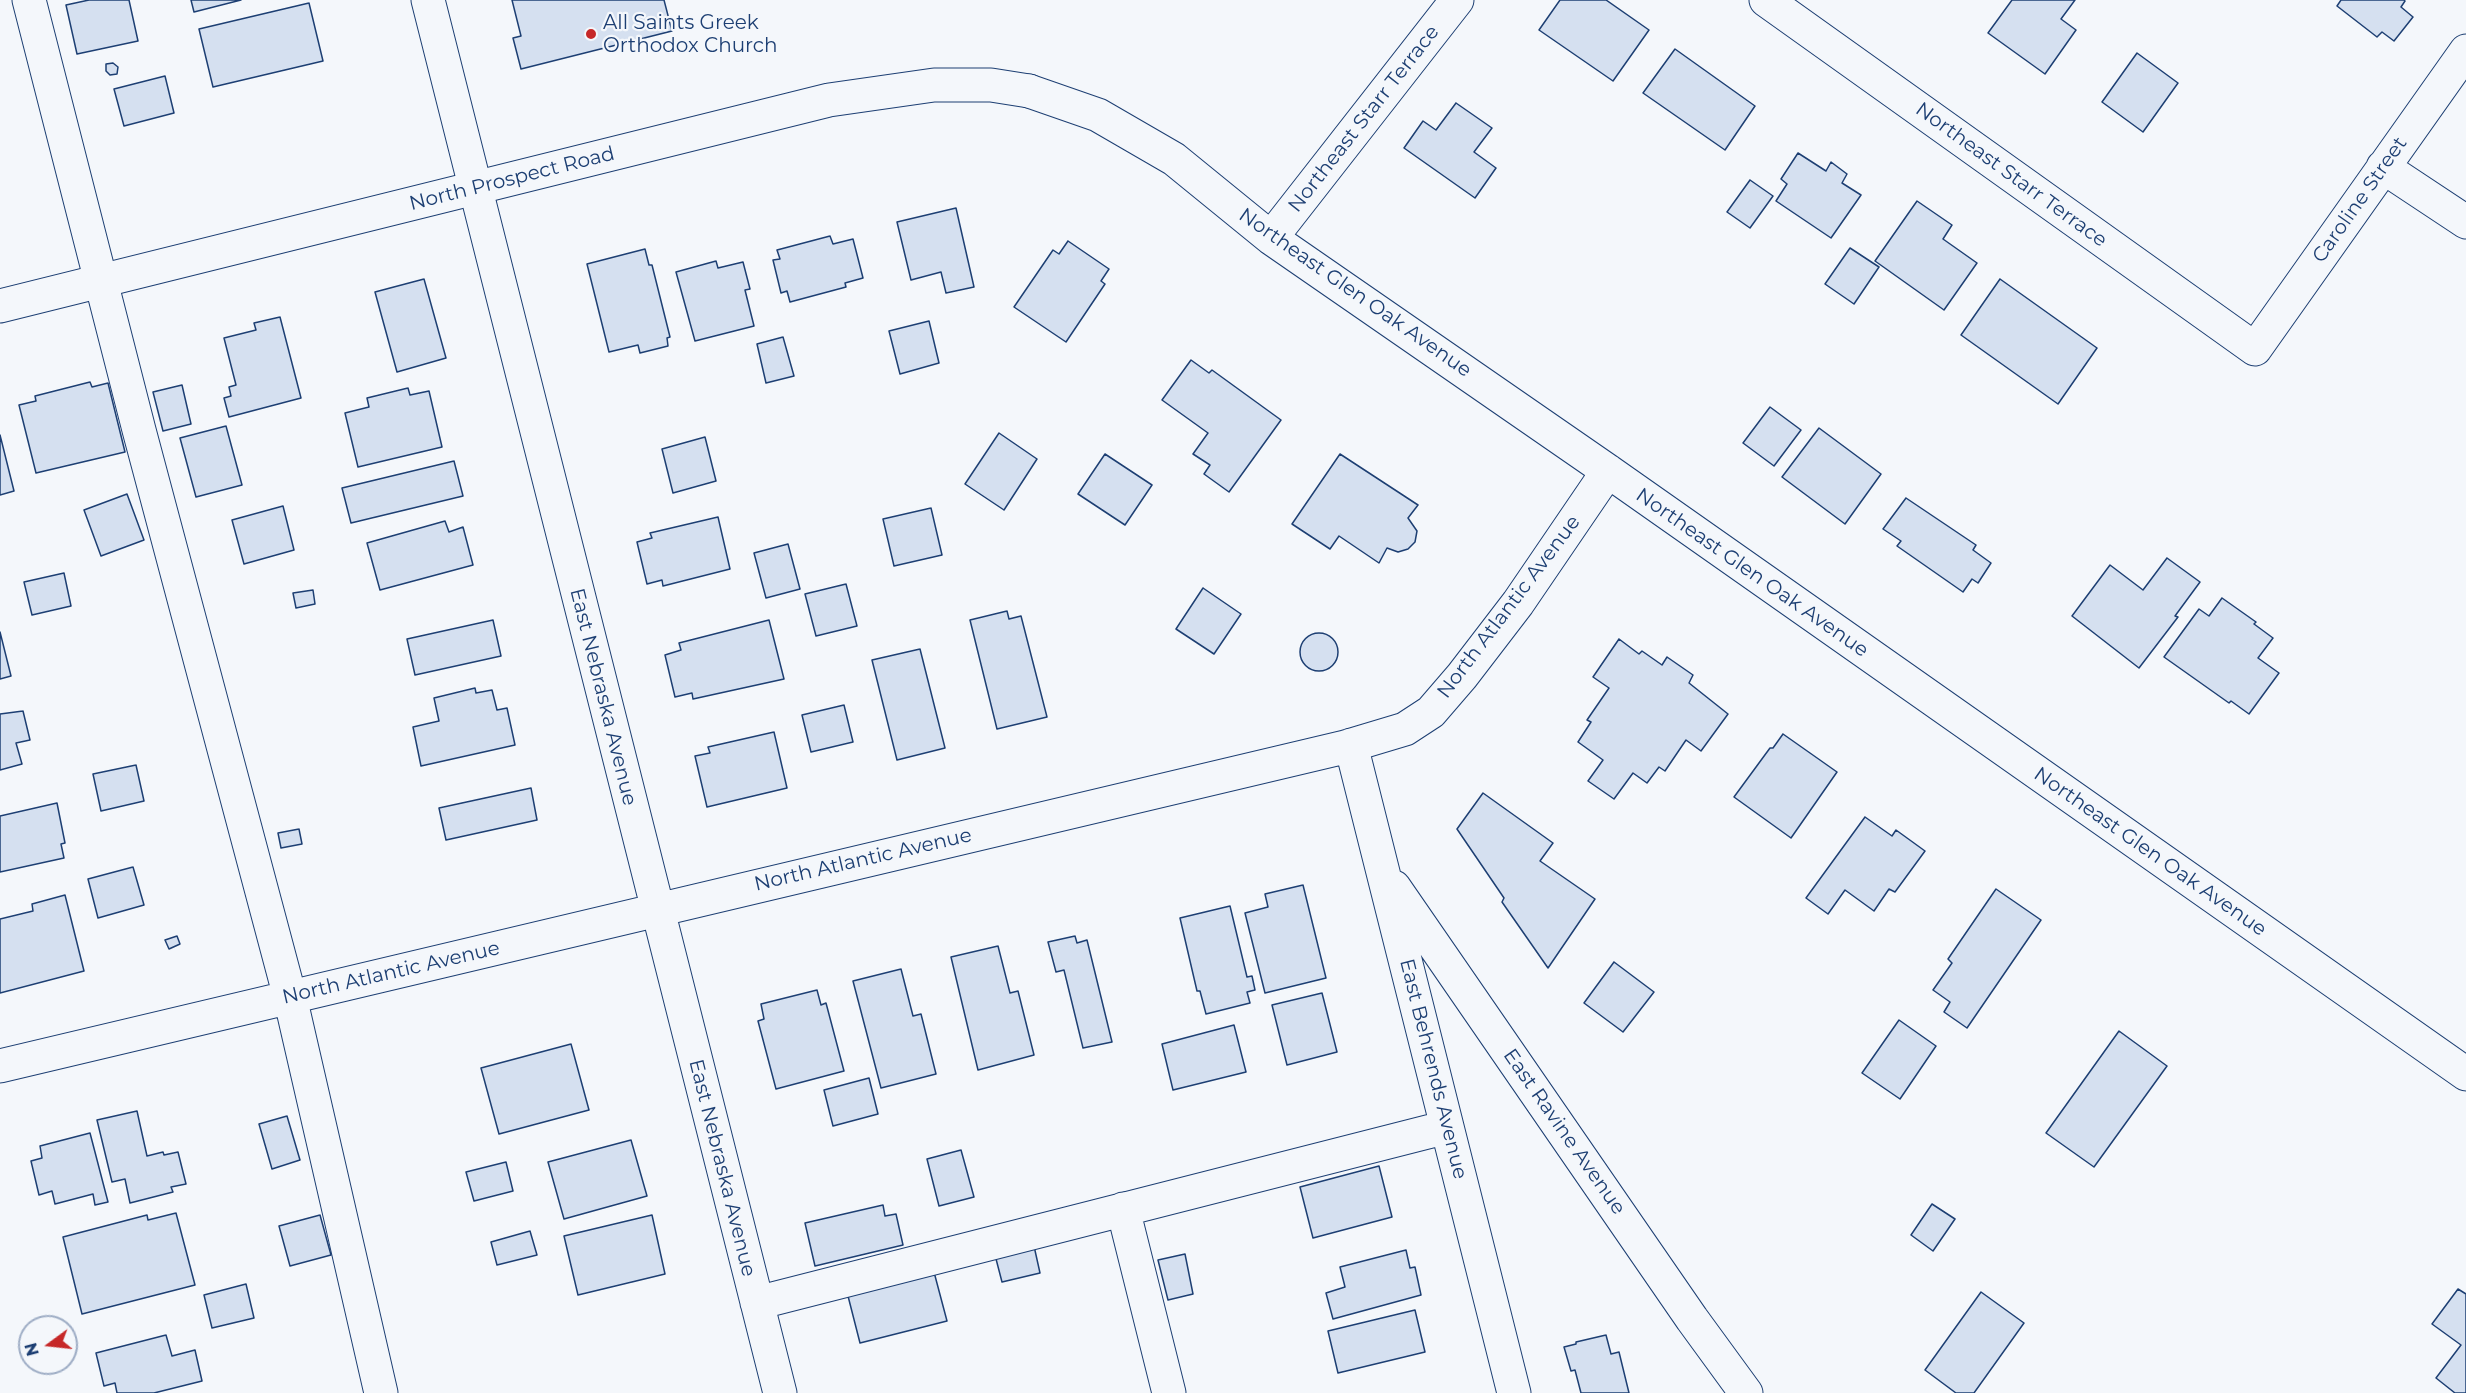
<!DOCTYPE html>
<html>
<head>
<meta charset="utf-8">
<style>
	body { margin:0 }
	#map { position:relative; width:2466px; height:1393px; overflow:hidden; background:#f4f7fb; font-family:Montserrat,sans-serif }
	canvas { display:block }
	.north { position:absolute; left:18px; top:1315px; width:60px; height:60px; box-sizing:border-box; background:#f4f7fb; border:2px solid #9eadc5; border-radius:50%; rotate:255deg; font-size:16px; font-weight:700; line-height:24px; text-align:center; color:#1d3f73 }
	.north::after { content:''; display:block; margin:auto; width:21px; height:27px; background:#c62828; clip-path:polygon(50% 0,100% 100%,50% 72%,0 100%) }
</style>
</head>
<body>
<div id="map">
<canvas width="2466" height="1393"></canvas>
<div class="north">N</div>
</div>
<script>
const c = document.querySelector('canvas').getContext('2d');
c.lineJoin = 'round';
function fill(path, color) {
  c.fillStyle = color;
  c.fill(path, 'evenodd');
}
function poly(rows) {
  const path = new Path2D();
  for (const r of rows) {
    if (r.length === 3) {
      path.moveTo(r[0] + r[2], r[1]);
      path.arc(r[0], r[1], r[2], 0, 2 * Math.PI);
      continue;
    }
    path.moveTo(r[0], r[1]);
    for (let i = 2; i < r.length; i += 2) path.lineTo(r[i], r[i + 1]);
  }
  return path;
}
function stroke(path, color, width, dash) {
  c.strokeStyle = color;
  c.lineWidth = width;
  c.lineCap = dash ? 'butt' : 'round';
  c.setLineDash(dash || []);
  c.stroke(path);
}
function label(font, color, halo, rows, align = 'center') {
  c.font = font + ' Montserrat,sans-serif';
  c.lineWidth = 4.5;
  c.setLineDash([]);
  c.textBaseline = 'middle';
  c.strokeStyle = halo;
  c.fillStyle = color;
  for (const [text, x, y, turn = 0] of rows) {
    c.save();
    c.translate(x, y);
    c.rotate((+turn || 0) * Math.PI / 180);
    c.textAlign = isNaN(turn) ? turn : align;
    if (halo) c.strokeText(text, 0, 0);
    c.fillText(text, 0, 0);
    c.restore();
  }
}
const building = poly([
	[89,0,129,0,138,41,77,54,66,5,89,0],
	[191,0,241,0,194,12,191,0],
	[512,0,664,0,672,31,521,69,513,38,521,36,512,0],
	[1560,0,1606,0,1649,30,1613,81,1539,30,1560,0],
	[2012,0,2075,0,2061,19,2076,30,2045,74,1988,33,2012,0],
	[2341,0,2404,0,2405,1,2401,7,2413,17,2394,41,2382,32,2377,37,2337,6,2341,0],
	[309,3,323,61,213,87,199,29,309,3],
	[1675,49,1755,106,1725,150,1643,93,1675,49],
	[2137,53,2178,83,2143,132,2102,102,2137,53],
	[113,63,118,67,117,74,110,75,106,71,106,64,113,63],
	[165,76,174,113,124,126,114,89,165,76],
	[1456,103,1492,128,1474,152,1496,168,1475,198,1404,148,1423,121,1436,130,1456,103],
	[1798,153,1826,171,1831,162,1847,174,1842,183,1861,195,1831,238,1776,201,1787,184,1781,179,1798,153],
	[1750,180,1773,196,1750,228,1727,212,1750,180],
	[1917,201,1952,225,1943,239,1977,263,1944,310,1875,261,1917,201],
	[956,208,974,287,946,293,941,272,911,280,897,222,956,208],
	[830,236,833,244,853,239,863,278,845,283,846,287,790,302,787,291,781,293,773,260,780,259,777,250,830,236],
	[1068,241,1109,269,1101,281,1105,284,1066,342,1014,307,1053,250,1059,254,1068,241],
	[1850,248,1879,267,1854,304,1825,284,1850,248],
	[645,249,649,265,652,265,670,337,667,338,668,346,640,353,638,345,609,352,587,264,645,249],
	[716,261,718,268,743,262,750,289,745,290,754,326,695,341,676,272,716,261],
	[424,279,446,358,397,372,375,292,424,279],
	[2000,279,2097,348,2058,404,1961,335,2000,279],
	[280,317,301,398,229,417,224,398,231,396,229,387,236,385,224,338,256,330,254,323,280,317],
	[929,321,939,363,900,374,889,331,929,321],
	[783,337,794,376,766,383,757,344,783,337],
	[1191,360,1209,373,1212,370,1281,420,1229,492,1204,474,1210,465,1193,454,1208,433,1162,400,1191,360],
	[90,382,92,387,108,383,125,452,36,473,19,405,36,401,35,396,90,382],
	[182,385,191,424,163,431,153,392,182,385],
	[408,388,410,395,429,391,442,447,358,467,345,413,369,407,367,398,408,388],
	[1770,407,1801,430,1774,466,1743,443,1770,407],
	[226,426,242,485,196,497,180,438,226,426],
	[1819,428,1881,474,1845,524,1782,477,1819,428],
	[999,433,1037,459,1004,510,965,484,999,433],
	[0,435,14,491,0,495,0,435],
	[705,437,716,481,673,493,662,449,705,437],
	[1105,454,1152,485,1125,525,1078,494,1105,454],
	[1340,454,1418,505,1408,518,1417,531,1415,542,1408,549,1398,552,1387,548,1379,563,1339,536,1330,549,1292,524,1340,454],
	[454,461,463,496,351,523,342,488,454,461],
	[127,494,144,540,101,556,84,510,127,494],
	[1906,498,1976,545,1973,550,1991,563,1978,583,1972,579,1963,592,1897,546,1901,541,1883,529,1906,498],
	[283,506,294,550,244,564,232,520,283,506],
	[931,508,942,555,894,566,883,519,931,508],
	[718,517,730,569,663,586,662,580,647,584,637,542,652,538,650,533,718,517],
	[445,521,449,532,463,527,473,565,380,590,367,543,445,521],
	[788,544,800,589,766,598,754,553,788,544],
	[2167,558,2200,582,2175,616,2178,617,2139,668,2072,616,2110,565,2143,590,2167,558],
	[64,573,71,606,32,615,24,582,64,573],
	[846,584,857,626,816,636,805,594,846,584],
	[1203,588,1241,614,1214,654,1176,629,1203,588],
	[313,590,315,604,296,608,293,593,313,590],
	[2222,598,2256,622,2254,624,2273,638,2258,658,2279,673,2249,714,2231,701,2229,703,2164,657,2199,609,2209,616,2222,598],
	[1007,611,1009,619,1021,616,1047,717,997,729,970,620,1007,611],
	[493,620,501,656,415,675,407,639,493,620],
	[769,620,784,679,693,699,692,693,675,697,665,655,681,650,679,643,769,620],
	[0,632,11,676,0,679,0,632],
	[1319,652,19],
	[1619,639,1639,654,1642,651,1662,665,1667,657,1693,675,1689,683,1728,714,1701,751,1686,740,1665,771,1659,767,1647,783,1633,773,1614,799,1588,781,1603,760,1578,742,1591,722,1587,720,1609,688,1593,677,1619,639],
	[920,649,945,748,897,760,872,660,920,649],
	[475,688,476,693,492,690,497,710,507,708,515,745,421,766,413,727,439,721,434,698,475,688],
	[844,705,853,742,811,752,802,715,844,705],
	[23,711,30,740,16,743,22,764,0,770,0,714,23,711],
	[774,732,787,788,707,807,695,756,710,753,708,747,774,732],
	[1783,734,1837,772,1791,838,1734,797,1770,748,1773,748,1783,734],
	[136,765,144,801,101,811,93,774,136,765],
	[531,788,537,820,446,840,439,808,531,788],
	[1483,793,1553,843,1540,861,1595,899,1548,968,1502,902,1504,898,1457,829,1483,793],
	[57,803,65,843,61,844,64,858,0,872,0,816,57,803],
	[1865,817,1892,836,1896,830,1925,851,1895,892,1889,889,1874,911,1845,890,1828,914,1806,898,1865,817],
	[299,829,302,844,281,848,278,833,299,829],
	[133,867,144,905,98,918,88,879,133,867],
	[1303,885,1326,978,1265,993,1245,913,1268,907,1265,894,1303,885],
	[1996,889,2041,920,1967,1028,1944,1012,1950,1002,1933,990,1952,963,1948,959,1996,889],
	[65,895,84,971,0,993,0,919,33,911,32,904,65,895],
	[1230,906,1247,977,1252,976,1255,990,1247,992,1250,1003,1206,1014,1200,991,1197,991,1180,918,1230,906],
	[177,936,180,944,169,949,165,940,177,936],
	[1075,936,1077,943,1087,940,1112,1042,1083,1048,1064,970,1056,972,1048,942,1075,936],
	[998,946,1010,993,1018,991,1034,1055,978,1070,951,957,998,946],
	[1614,962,1654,992,1623,1032,1584,1003,1614,962],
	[901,969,913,1016,921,1014,936,1074,881,1088,853,981,901,969],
	[817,990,821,1005,826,1003,844,1071,776,1089,758,1021,764,1019,761,1004,817,990],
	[1322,993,1337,1052,1287,1065,1272,1005,1322,993],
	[1899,1020,1936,1046,1900,1099,1862,1073,1899,1020],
	[1234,1025,1246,1072,1173,1090,1162,1044,1234,1025],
	[2119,1031,2167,1066,2094,1167,2046,1133,2119,1031],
	[571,1044,589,1110,499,1134,481,1068,571,1044],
	[869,1078,878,1114,833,1126,824,1090,869,1078],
	[137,1111,147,1156,163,1152,164,1155,178,1152,186,1184,171,1187,173,1192,130,1203,125,1179,112,1182,97,1120,137,1111],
	[287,1116,300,1160,272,1169,259,1124,287,1116],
	[90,1133,108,1202,95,1205,93,1194,55,1204,52,1191,39,1195,31,1161,42,1158,40,1146,90,1133],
	[631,1140,647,1196,564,1219,548,1162,631,1140],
	[961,1150,974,1197,939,1206,927,1159,961,1150],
	[506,1162,513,1191,474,1201,466,1172,506,1162],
	[1379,1166,1392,1217,1313,1238,1300,1187,1379,1166],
	[1932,1204,1955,1219,1933,1251,1911,1235,1932,1204],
	[883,1205,885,1216,896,1214,903,1245,815,1266,805,1223,883,1205],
	[176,1213,195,1285,82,1314,63,1237,147,1215,148,1220,176,1213],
	[320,1215,331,1255,290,1266,279,1226,320,1215],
	[652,1215,665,1274,578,1295,564,1236,652,1215],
	[530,1231,537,1255,497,1265,491,1242,530,1231],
	[1034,1246,1040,1273,1002,1282,995,1255,1034,1246],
	[1406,1250,1410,1268,1415,1267,1421,1295,1333,1319,1326,1293,1345,1287,1340,1267,1406,1250],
	[1185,1254,1193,1294,1168,1300,1158,1260,1185,1254],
	[934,1272,947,1321,860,1343,848,1296,934,1272],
	[246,1284,254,1318,212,1328,204,1295,246,1284],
	[2458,1289,2466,1294,2466,1393,2455,1393,2436,1378,2461,1345,2432,1324,2458,1289],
	[1981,1292,2024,1323,1974,1393,1956,1393,1925,1370,1981,1292],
	[1415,1310,1425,1352,1338,1373,1328,1331,1415,1310],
	[166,1335,172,1356,195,1350,202,1381,154,1393,117,1393,115,1383,104,1386,96,1353,166,1335],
	[1606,1335,1611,1354,1619,1352,1629,1393,1581,1393,1575,1370,1571,1371,1564,1347,1576,1344,1576,1342,1606,1335]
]);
const minor = poly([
	[29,0,139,430,290,997,381,1393],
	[428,0,780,1393],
	[1766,0,2255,349,2466,51],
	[1029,91,1098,115,1174,159,1271,238,1608,471,2466,1074],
	[2383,167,2466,222],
	[1271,238,1457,0],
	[1351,745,1514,1393],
	[1394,887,1692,1319,1746,1393],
	[0,1066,1345,747,1405,729,1431,712,1462,676,1518,603,1608,471],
	[1123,1209,1169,1393],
	[757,1303,1447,1127]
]);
const major = poly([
	[0,306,829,100,934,85,991,85,1029,91]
]);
const markers = [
	[591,34,6,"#c62828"]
];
const poiNames = [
	["All Saints Greek",603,23],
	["Orthodox Church",603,46]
];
const streetNames = [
	["Northeast Starr Terrace",1364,119,-52],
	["Northeast Starr Terrace",2011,175,36],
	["North Prospect Road",512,179,-14],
	["Caroline Street",2360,200,-55],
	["Northeast Glen Oak Avenue",1355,293,35],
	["Northeast Glen Oak Avenue",1752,573,35],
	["North Atlantic Avenue",1509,607,-53],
	["East Nebraska Avenue",603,697,76],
	["Northeast Glen Oak Avenue",2150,852,35],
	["North Atlantic Avenue",863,860,-13],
	["North Atlantic Avenue",391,973,-13],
	["East Behrends Avenue",1433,1069,76],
	["East Ravine Avenue",1564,1132,55],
	["East Nebraska Avenue",722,1168,76]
];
fill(building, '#d5e0f0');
stroke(building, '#1d3f73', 1.5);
stroke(minor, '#1d3f73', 35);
stroke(major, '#1d3f73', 35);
stroke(minor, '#f4f7fb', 33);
stroke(major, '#f4f7fb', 33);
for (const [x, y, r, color] of markers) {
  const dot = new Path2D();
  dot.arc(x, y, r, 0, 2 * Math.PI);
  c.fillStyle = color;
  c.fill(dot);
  stroke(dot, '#f4f7fb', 2);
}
label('20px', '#1d3f73', '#f4f7fb', poiNames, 'left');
label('20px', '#1d3f73', '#f4f7fb', streetNames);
</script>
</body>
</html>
